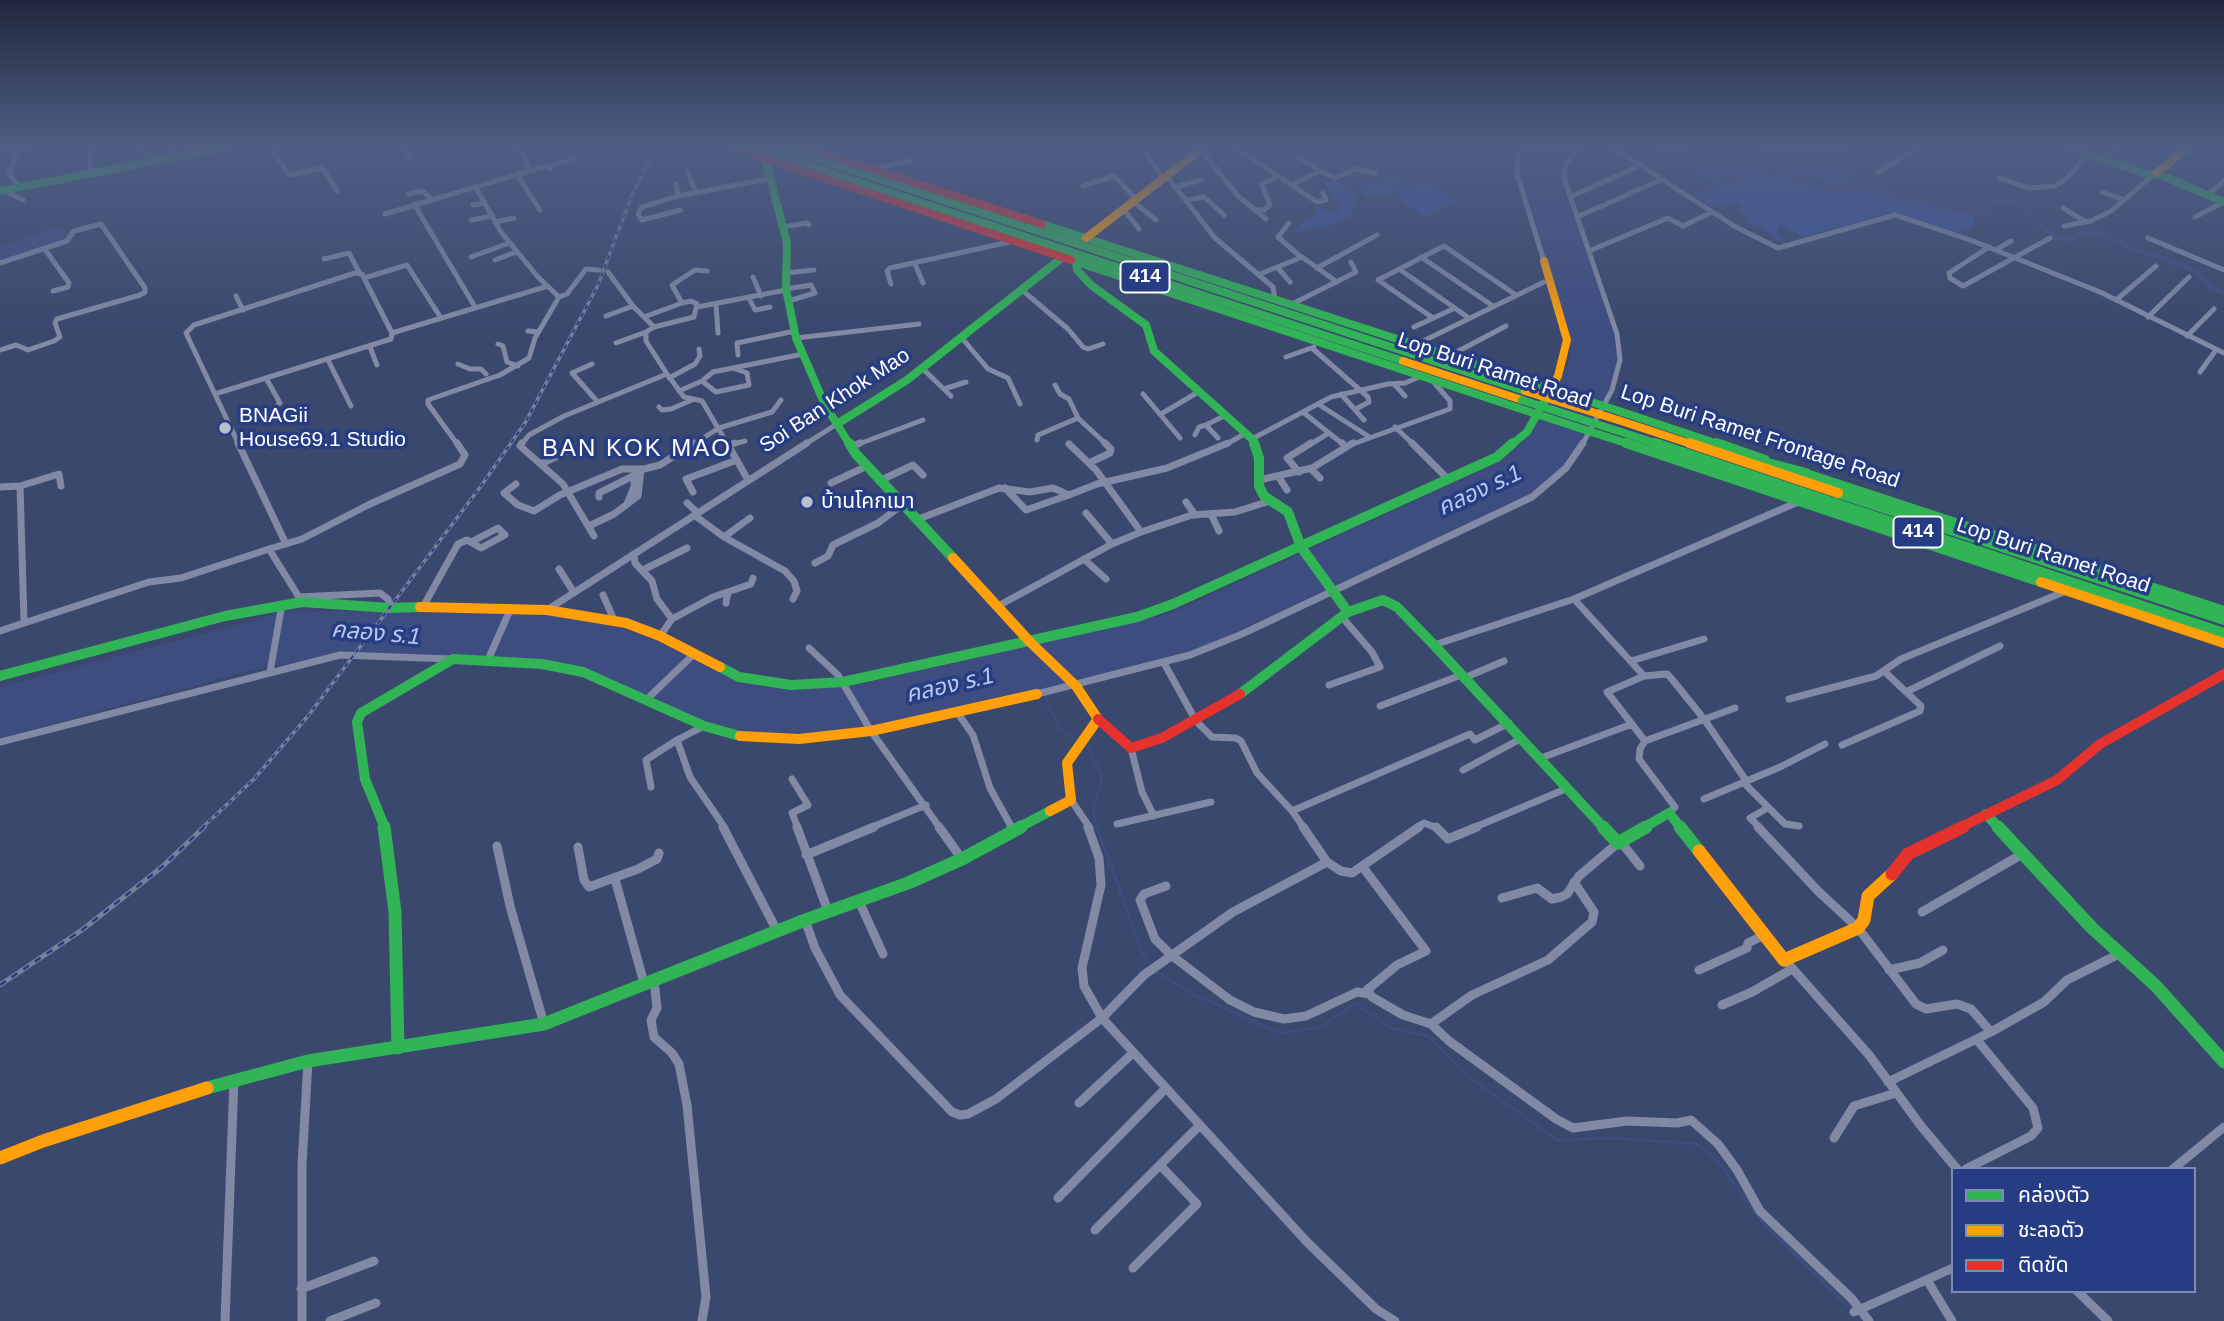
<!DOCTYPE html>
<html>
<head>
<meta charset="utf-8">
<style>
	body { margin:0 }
	#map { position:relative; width:2224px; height:1321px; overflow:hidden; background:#3b486e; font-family:Helvetica,"Noto Sans Thai",sans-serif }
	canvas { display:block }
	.legend { position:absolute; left:1951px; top:1167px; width:245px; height:126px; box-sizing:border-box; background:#263d83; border:2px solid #7d8bb5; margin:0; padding:9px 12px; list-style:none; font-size:21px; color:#fff }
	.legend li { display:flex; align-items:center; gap:14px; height:35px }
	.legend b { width:35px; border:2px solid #7d8bb5 }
</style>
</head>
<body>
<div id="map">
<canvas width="2224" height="1321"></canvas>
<ul class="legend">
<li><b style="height:9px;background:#30b455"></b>คล่องตัว</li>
<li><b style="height:9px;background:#ff9f0a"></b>ชะลอตัว</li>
<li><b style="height:9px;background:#e5322d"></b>ติดขัด</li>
</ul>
</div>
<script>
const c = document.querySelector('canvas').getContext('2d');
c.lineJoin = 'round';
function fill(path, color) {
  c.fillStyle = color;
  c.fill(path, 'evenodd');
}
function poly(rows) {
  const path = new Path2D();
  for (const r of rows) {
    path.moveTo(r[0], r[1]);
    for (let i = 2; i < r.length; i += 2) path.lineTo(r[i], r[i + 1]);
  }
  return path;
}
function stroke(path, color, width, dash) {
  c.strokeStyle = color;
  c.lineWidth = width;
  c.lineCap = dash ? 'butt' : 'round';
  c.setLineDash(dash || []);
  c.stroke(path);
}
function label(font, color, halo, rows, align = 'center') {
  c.font = font + ' Helvetica,"Noto Sans Thai",sans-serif';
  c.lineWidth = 7;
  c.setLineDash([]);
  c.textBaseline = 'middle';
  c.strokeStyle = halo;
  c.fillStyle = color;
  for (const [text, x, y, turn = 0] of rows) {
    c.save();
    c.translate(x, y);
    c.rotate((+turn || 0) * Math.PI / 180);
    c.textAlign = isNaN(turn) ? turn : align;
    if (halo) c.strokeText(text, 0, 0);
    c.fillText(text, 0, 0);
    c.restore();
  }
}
const green = poly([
	[1651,147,1689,147,1702,157,1678,165],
	[1755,147,1849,147,1865,157,1855,167,1851,177,1845,177,1850,185,1833,184,1796,176],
	[1721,155,1751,157,1764,162,1762,167,1764,176,1773,179,1774,175,1781,173,1796,182,1831,192,1861,191,1888,195,1975,216,1974,228,1958,232,1941,229,1889,213,1803,237,1785,226,1778,226,1778,233,1785,241,1778,240,1760,227,1746,223,1744,213,1737,212,1741,208,1735,203,1710,207,1694,195,1724,184,1742,183,1727,173,1723,179,1712,184,1692,173,1699,169,1688,163],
	[1393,177,1406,182,1415,180,1390,195,1365,197,1358,183,1366,179,1370,182],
	[1330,180,1351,188,1357,200,1349,218,1336,220,1333,224,1296,232,1301,224,1315,218,1316,205,1331,214,1337,213,1340,205,1324,184],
	[1422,180,1458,201,1424,217,1395,197]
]);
const water = poly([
	[1528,147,1576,147,1565,157,1561,171,1563,185,1616,335,1618,359,1612,388,1576,454,1565,467,1534,492,1509,506,1194,651,1045,690,876,728,798,737,735,733,652,700,601,674,536,662,343,656,263,667,0,738,0,687,290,611,546,614,622,628,669,647,727,677,763,687,802,690,865,683,1156,617,1178,610,1489,467,1514,452,1531,433,1570,361,1570,342,1520,180,1520,164],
	[61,226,68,233,67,238,0,261,0,246]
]);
const streamFar1 = poly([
	[1046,694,1048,706,1060,729,1076,740],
	[1084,745,1089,749,1102,777,1093,810,1097,828]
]);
const stream = poly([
	[1097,827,1142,952,1152,967],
	[1155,971,1191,993,1280,1033,1321,1027,1355,1003,1391,1028,1428,1036,1466,1075,1557,1140,1612,1138,1697,1144,1717,1160,1761,1221,1851,1309]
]);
const canal = poly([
	[1765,158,1774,167,1792,177,1823,187,1866,189,1958,212,1980,215,1995,202,2015,202,2023,206,2041,226,2056,237,2069,240,2084,232,2102,234,2133,249,2181,264,2197,273,2212,288,2224,293]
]);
const streetFar2 = poly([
	[90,147,90,173],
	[140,147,150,160],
	[170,147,170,157],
	[271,147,289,175,323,168,337,191],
	[403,147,411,158],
	[1199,147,1238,196,1266,219],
	[1234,147,1317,202,1326,200,1323,193],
	[1523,147,1518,156,1517,174,1544,261],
	[1581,147,1566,163,1564,178,1617,334,1620,360,1612,390,1582,445],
	[1612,147,1734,226,1778,248,1895,215,1973,241,2100,292,2224,353],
	[18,149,9,174,19,187],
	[0,151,33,147],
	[1146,152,1163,178],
	[1299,157,1320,171],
	[2105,159,2117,147],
	[548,167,573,158],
	[874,169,912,160],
	[529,171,547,166,550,169],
	[687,171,696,192],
	[1878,172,1920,147],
	[1166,175,1215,238,1273,287,1275,299],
	[518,176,540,210],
	[1999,178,2029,188,2055,186,2065,180,2089,153],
	[676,184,678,196],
	[1292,185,1319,171,1335,178,1356,169,1375,173],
	[1083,186,1114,176,1136,199],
	[1175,187,1202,180],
	[9,189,9,193,23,200],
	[2102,192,2125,200],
	[408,194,423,191,431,199],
	[2208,195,2224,181],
	[1570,197,1641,165],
	[1187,200,1204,197,1224,215],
	[1134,202,1156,220],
	[414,204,475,307],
	[473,205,484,203],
	[2063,208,2086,222],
	[681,210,642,220,638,214,642,207,678,196,768,179],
	[1124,210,1139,229],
	[1255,210,1264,210,1270,205,1262,184,1279,176],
	[385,214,529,171,524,156,517,147],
	[1577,217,1663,179],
	[2195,217,2224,202],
	[471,220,493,216],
	[495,222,514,218],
	[1289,223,1278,237,1301,257],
	[2064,226,2091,221,2111,211,2152,176],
	[783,227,807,223,809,225],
	[2148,238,2224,270],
	[1989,247,1949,273,1950,278,1963,286,2050,238],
	[44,248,69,283,68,287,53,291],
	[1996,250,2011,241],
	[1589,251,1668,218,1683,226,1712,212],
	[471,257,509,243],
	[1421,257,1493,306],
	[324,259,349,253,359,272],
	[495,260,516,252],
	[0,263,67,241,74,231,101,224,145,288,145,292,140,295,57,319,55,323,60,337,54,341,28,350,16,345,0,350],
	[915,264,923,283],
	[1278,268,1290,282],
	[1317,268,1377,235],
	[1399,269,1469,318],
	[608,272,633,306,654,327,646,332,646,341,667,374,684,397,702,401,728,445],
	[786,273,814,270],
	[1260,274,1302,257,1337,282],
	[753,277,761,296],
	[364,278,407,265,441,318],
	[891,284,887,271,890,268,1014,241],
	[786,289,811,285,815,293,788,301],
	[1022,290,1068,329,1083,347,1088,349,1103,344],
	[236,296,243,310],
	[559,297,567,294,586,269,599,270],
	[749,298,755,310,770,307],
	[2116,300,2156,266],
	[682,303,672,285,695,270,707,271],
	[716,304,718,333],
	[1292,304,1356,272,1351,262],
	[697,307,786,290],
	[606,316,633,306],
	[644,317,682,303,691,301,697,304,694,317,654,327],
	[2148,317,2189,277],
	[1433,318,1378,280,1444,246,1516,295],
	[1414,327,1455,308],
	[528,331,538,332],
	[392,333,548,286],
	[2187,336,2214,309],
	[961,337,988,369,1008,378,1020,404],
	[796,338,919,324],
	[616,343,646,332],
	[498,344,503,346,507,362,518,366],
	[1415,345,1544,282],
	[370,347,377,365],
	[1312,348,1368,397,1369,402,1356,409],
	[738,355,737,343,795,331],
	[1449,356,1506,326],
	[1286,357,1314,347],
	[328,360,351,406],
	[458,364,470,369,481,369,486,374],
	[592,364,572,373,597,401],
	[922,368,951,396],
	[2200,372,2216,350],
	[266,378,280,403,271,411],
	[669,378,695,364,700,356,699,349],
	[702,381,716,392,749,385,747,373,733,368],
	[1394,384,1405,396],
	[1055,385,1060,394,1069,399,1078,418,1107,445],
	[944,389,966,382],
	[679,391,702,381,713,372,803,354],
	[215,394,391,339,392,333,362,274,355,273,194,325,186,333,239,445],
	[1143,394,1180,438],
	[1341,394,1364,420],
	[1318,404,1368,436],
	[659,407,662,410,671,409,692,400],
	[1304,413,1344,445],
	[1161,414,1200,391],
	[1395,427,1414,445],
	[1195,435,1199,427,1206,425],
	[1218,438,1206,425,1226,415],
	[1252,439,1331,397,1388,384,1405,383,1417,378,1418,374],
	[1037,440,1038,435,1078,418],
	[458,445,428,404,428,400,500,375,529,358,535,338,559,297,538,277,501,232,475,186],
	[521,445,529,435,564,416,667,374],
	[692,445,719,428,772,412,781,400],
	[729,445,745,441],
	[804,445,837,424],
	[856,445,923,420],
	[1225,445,1246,433],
	[1309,445,1329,433],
	[1350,445,1450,409,1450,401,1431,379]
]);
const streetFar1 = poly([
	[238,443,286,544],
	[522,443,520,446,563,484,594,536],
	[727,443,748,480],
	[1342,443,1346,447],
	[1412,443,1449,480],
	[1069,444,1096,470,1141,532],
	[729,445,735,443],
	[851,447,860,443],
	[1089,463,1110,453,1111,449,1105,443],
	[541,464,572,449],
	[1311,469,1320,478],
	[1299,472,1287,458,1311,443],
	[1278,476,1287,490],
	[1259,480,1312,468,1353,443],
	[879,481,913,465,923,475],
	[831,483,867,466],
	[516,484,504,493,518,505,534,511,560,495,622,469,644,469,660,465,694,443],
	[20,486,59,474,61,486],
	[0,487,20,486,24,621],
	[1005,488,1026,510,1069,495],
	[693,492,686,479,737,460],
	[599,497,599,493,635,475],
	[1186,502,1195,515],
	[687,503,698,513],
	[627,504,634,487,635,472],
	[1086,513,1112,544],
	[1211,514,1219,531],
	[694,515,724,537,785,571,794,581,797,591,793,599],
	[916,520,999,488,1030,492,1053,488,1069,495,1097,484,1167,468,1228,443],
	[589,526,614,514,638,496,641,469],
	[724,537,750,518],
	[269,549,302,539,370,504,460,464,465,455,457,443],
	[634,554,635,563,652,581,657,599,672,619,660,636],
	[1084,559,1106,579],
	[815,563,828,556,833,545,878,523,902,505],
	[559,569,573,591],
	[643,570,687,548],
	[603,595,615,622],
	[299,597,380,593,388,599,390,608],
	[1574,599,1644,676,1607,692,1645,741,1640,749,1639,759,1675,807,1669,813],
	[726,603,728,592],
	[424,605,458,544,467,540,481,548,505,535,498,528,471,542],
	[998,606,1112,544,1141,532,1192,515,1235,512,1270,501],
	[547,610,807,443],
	[672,619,713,597,751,584,753,578],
	[0,631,149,582,181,578,269,549,302,602],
	[1434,645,1574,599,1798,502],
	[809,648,838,675,871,731,940,828],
	[1631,661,1704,639],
	[487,662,511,608],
	[1164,663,1196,721,1212,737,1236,738,1241,741,1257,773,1292,811,1304,828],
	[270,672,282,604],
	[1644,676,1667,674,1671,678,1704,719,1747,782],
	[1464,678,1504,661],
	[1329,685,1380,667,1372,652,1342,617],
	[1906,692,2000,646],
	[1037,694,1190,655,1242,634,1532,497,1566,468,1583,443],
	[1789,699,1876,676,1901,659,2066,591],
	[646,700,694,654],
	[1380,706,1461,675],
	[957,712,973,735,990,788,1012,828],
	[704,726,677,740,690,777,725,828],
	[1645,741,1735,708],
	[0,742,340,655,452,659],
	[1842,745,1920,711,1921,706,1885,672],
	[1131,748,1142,792,1154,816],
	[1541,758,1632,724],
	[1463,770,1522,738],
	[792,779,808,805,792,813,798,828],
	[1744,783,1785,824,1799,826],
	[651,787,646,760,677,740],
	[1704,799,1780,767,1825,744],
	[1071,800,1090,828],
	[1292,811,1470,734,1475,740,1509,723],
	[1117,824,1211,802],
	[870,828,926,805],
	[1416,828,1424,823,1437,828],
	[1473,828,1568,788],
	[1760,828,1750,818,1764,810]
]);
const street = poly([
	[723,827,777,931],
	[797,827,828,911],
	[939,827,962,859],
	[1011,827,1013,831],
	[1088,827,1099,858,1101,885,1082,968,1084,986,1102,1018,1307,1242,1376,1309,1395,1321],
	[1303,827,1327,862,1341,871,1352,873,1419,827],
	[1436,827,1448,839,1477,827],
	[1758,827,1818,891,1858,928,1916,1004,1926,1009,1957,1004,1971,1009,1991,1032],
	[1621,842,1640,866],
	[497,846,510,906,544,1024],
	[578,847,584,880,589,887,638,869,657,859,659,853],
	[806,855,874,827],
	[1362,866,1426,951,1397,965,1367,990,1372,997,1403,1015,1431,1024,1472,995,1548,960,1592,922,1594,912,1574,882],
	[615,879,644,983],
	[1166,886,1144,894,1140,900,1155,939,1171,955,1230,1000,1254,1012,1284,1019,1306,1016,1357,992,1369,994],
	[1502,898,1537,888,1552,899,1561,897,1567,894,1579,876,1618,843],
	[859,901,883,954],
	[1922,912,2024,853],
	[805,920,815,948,840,995,952,1112,960,1115,968,1114,996,1099,1102,1018,1144,975,1233,912,1327,862],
	[1785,960,1869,1055,1921,1126,1957,1169],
	[1699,970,1747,948,1748,943,1764,935],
	[1889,970,1920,963,1943,950],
	[654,980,657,1008,651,1020,654,1037,672,1053,679,1064,687,1105,706,1297,702,1321],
	[1722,1005,1752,992,1792,969],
	[1431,1024,1449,1041,1556,1119,1573,1128,1627,1121,1677,1123,1691,1120,1718,1144,1737,1170,1760,1211,1852,1299,1869,1321],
	[1888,1082,1991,1032,2044,1002,2067,980,2119,954],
	[1079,1103,1133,1053],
	[1834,1138,1854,1106,1896,1093],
	[1966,1169,2031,1136,2038,1128,2033,1108,1977,1040],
	[2173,1169,2224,1127],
	[1058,1198,1165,1089],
	[1095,1230,1200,1125],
	[1133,1268,1197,1204,1160,1165],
	[1927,1280,1952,1321],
	[301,1289,374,1261],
	[2077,1291,2108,1321],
	[1854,1312,1953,1268],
	[225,1321,234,1079],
	[302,1321,302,1165,308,1061],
	[330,1321,376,1303]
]);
const fastFar2 = poly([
	[752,147,1403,361],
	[782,147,1525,391],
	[2070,147,2152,176,2156,173,2224,202],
	[765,158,787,243,786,289,796,338,825,405,850,445],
	[0,191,227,147],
	[1042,224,1530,382],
	[1071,260,1518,408],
	[1076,261,1077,270,1091,285,1146,325,1154,351,1252,439,1254,445],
	[1622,412,1721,445],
	[837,424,907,380,1063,257],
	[1612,429,1661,445],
	[1607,437,1632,445],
	[1511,445,1527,432,1550,391]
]);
const fastFar1 = poly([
	[849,443,856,454,953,558],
	[1254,443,1259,458,1259,486,1264,496,1288,512,1301,547,1348,612],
	[1626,443,2041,582],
	[1655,443,2224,633],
	[1716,443,1765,460],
	[1756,460,1806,473],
	[1797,471,2224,611],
	[1838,493,2224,620],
	[720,667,739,677,791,685,843,682,1137,617,1173,604,1497,457,1513,443],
	[0,676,225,616,302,602,390,608,420,607],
	[1240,694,1348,612,1383,600,1397,607,1434,645,1604,828],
	[1986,814,1999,828],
	[385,828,365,779,357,722,361,713,453,659,542,664,583,672,704,726,740,736],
	[1018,828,1050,811],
	[1643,828,1669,813,1681,828]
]);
const fast = poly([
	[384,827,395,912,398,1048],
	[1603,827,1618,843,1646,827],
	[1680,827,1699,851],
	[1998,827,2092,928,2156,986,2224,1062],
	[207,1088,308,1061,544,1024,805,920,908,883,962,859,1021,827]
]);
const slowFar2 = poly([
	[2156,173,2189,147],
	[1086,238,1204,147],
	[1544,261,1567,340,1558,376,1550,391],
	[1403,361,1522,400],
	[1618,420,1694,445]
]);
const slowFar1 = poly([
	[1689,443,1838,493],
	[953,558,1030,642,1076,686,1098,719,1067,763,1071,800,1050,811],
	[2041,582,2224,643],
	[420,607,547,610,626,623,660,636,720,667],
	[740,736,799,739,871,731,1037,694]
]);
const slow = poly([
	[1699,851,1784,960,1858,928,1864,920,1868,896,1892,874],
	[0,1158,43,1141,207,1088]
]);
const jamFar2 = poly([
	[731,147,1071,260],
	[804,147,1042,224]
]);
const jamFar1 = poly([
	[1098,719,1131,748,1162,738,1240,694],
	[1959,828,2057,780,2100,744,2224,674]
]);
const jam = poly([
	[1892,874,1908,854,1963,827]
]);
const railFar1 = poly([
	[202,828,254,779,308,716,481,486,525,423,598,285,632,195,656,147]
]);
const rail = poly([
	[0,985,82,930,162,867,204,827]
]);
const fastBridge = poly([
	[1530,382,1622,412],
	[1522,400,1612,429],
	[1518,408,1607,437]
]);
const slowBridge = poly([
	[1525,391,1618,420]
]);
const markers = [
	[225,428,7,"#babfcc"],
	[807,502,7,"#babfcc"]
];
const shields = [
	[1145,277,49],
	[1918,532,49]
];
const shieldNames = [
	["414",1145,277],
	["414",1918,532]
];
const streetNames = [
	["Lop Buri Ramet Road",1494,371,18],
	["Soi Ban Khok Mao",835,401,-33],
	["Lop Buri Ramet Frontage Road",1760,437,18],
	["Lop Buri Ramet Road",2053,556,18]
];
const poiNames = [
	["BNAGii",239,416],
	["House69.1 Studio",239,440],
	["บ้านโคกเมา",821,502]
];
const waterNames = [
	["คลอง ร.1",1480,491,-25],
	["คลอง ร.1",376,634,5],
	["คลอง ร.1",950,686,-13]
];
const quarterNames = [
	["BAN KOK MAO",637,449]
];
fill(green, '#3b5399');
fill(water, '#3e4d80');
stroke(streamFar1, '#3e4d80', 2);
stroke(stream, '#3e4d80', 2.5);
stroke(canal, '#3e4d80', 4.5);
stroke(streetFar2, '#8189a4', 5);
stroke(streetFar1, '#8189a4', 7);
stroke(street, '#8189a4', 9);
stroke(fastFar2, '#30b455', 8);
stroke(fastFar1, '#30b455', 10);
stroke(fast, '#30b455', 13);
stroke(slowFar2, '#ff9f0a', 8);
stroke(slowFar1, '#ff9f0a', 10);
stroke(slow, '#ff9f0a', 13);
stroke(jamFar2, '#e5322d', 8);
stroke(jamFar1, '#e5322d', 10);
stroke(jam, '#e5322d', 13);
stroke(railFar1, '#77809c', 3.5);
stroke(rail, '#77809c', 5);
stroke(railFar1, '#263d83', 2, [4.5]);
stroke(rail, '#263d83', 2.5, [7]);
stroke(fastBridge, '#30b455', 8);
stroke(slowBridge, '#ff9f0a', 8);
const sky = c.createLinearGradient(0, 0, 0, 332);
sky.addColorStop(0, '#20283c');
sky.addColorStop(0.44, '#4f5e84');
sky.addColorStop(1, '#4f5e8400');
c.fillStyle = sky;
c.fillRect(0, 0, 2224, 332);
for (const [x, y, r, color] of markers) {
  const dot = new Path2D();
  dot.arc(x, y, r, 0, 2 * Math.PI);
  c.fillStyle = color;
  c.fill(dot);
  stroke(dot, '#263d83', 2.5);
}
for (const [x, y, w] of shields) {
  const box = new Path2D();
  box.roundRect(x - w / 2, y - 15.5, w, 31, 5);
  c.fillStyle = '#263d83';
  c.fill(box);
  stroke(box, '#fff', 2);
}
label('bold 19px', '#fff', null, shieldNames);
label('21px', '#fff', '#263d83', streetNames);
label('21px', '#fff', '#263d83', poiNames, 'left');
label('italic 23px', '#bbc8ee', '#263d83', waterNames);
c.letterSpacing = '2px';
label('24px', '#fff', '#263d83', quarterNames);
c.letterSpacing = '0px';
</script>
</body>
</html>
